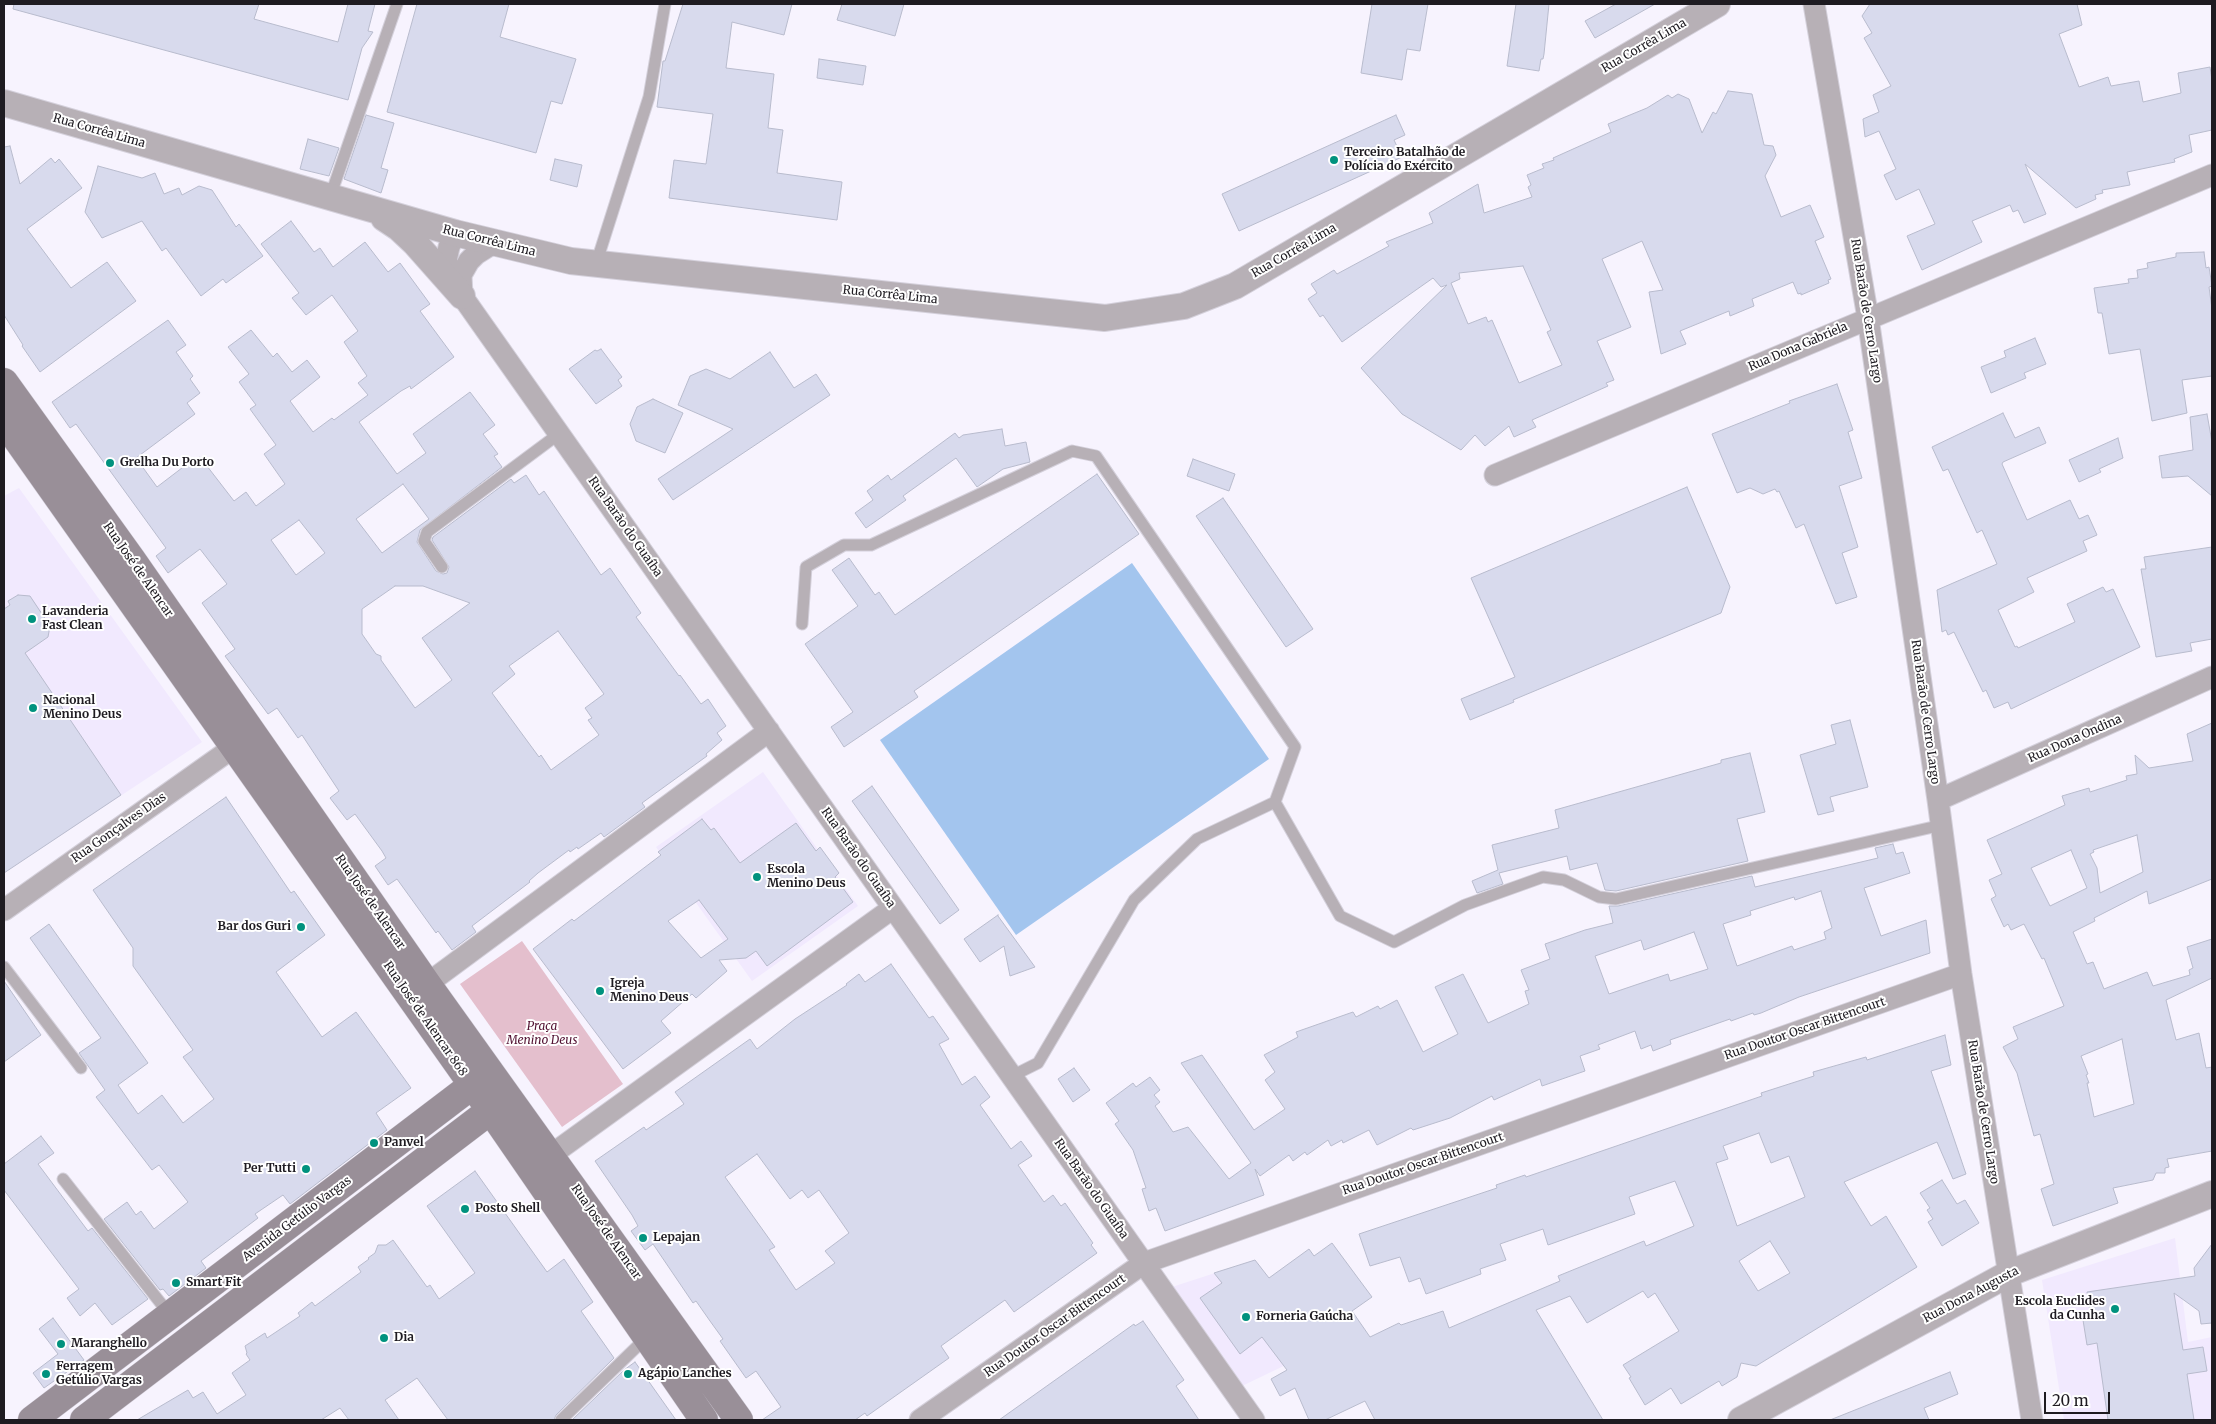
<!DOCTYPE html>
<html>
<head>
<meta charset="utf-8">
<style>
	body { margin:0 }
	#map { position:relative; width:2216px; height:1424px; overflow:hidden; background:#f7f3fe; font-family:Merriweather,serif }
	canvas { display:block }
	.frame { position:absolute; inset:0; border:5px solid #1e1b21; pointer-events:none }
	.scale { position:absolute; left:2044px; top:1392px; width:66px; height:22px; box-sizing:border-box; border:2px solid #1e1b21; border-top:0; padding-left:6px; font-size:15px; line-height:18px; white-space:nowrap; color:#1e1b21; -webkit-text-stroke:4px #fff; paint-order:stroke }
</style>
</head>
<body>
<div id="map">
<canvas width="2216" height="1424"></canvas>
<div class="frame"></div>
<div class="scale">20 m</div>
</div>
<script>
const c = document.querySelector('canvas').getContext('2d');
c.lineJoin = 'round';
function fill(path, color) {
  c.fillStyle = color;
  c.fill(path, 'evenodd');
}
function poly(rows) {
  const path = new Path2D();
  for (const r of rows) {
    path.moveTo(r[0], r[1]);
    for (let i = 2; i < r.length; i += 2) path.lineTo(r[i], r[i + 1]);
  }
  return path;
}
function stroke(path, color, width, dash) {
  c.strokeStyle = color;
  c.lineWidth = width;
  c.lineCap = dash ? 'butt' : 'round';
  c.setLineDash(dash || []);
  c.stroke(path);
}
function label(font, color, halo, rows, align = 'center') {
  c.font = font + ' Merriweather,serif';
  c.lineWidth = 4;
  c.setLineDash([]);
  c.textBaseline = 'middle';
  c.strokeStyle = halo;
  c.fillStyle = color;
  for (const [text, x, y, turn = 0] of rows) {
    c.save();
    c.translate(x, y);
    c.rotate((+turn || 0) * Math.PI / 180);
    c.textAlign = isNaN(turn) ? turn : align;
    if (halo) c.strokeText(text, 0, 0);
    c.fillText(text, 0, 0);
    c.restore();
  }
}
const built = poly([
	[19,488,202,742,4,873,4,496],
	[763,772,858,906,752,981,656,847],
	[2175,1238,2188,1342,2212,1337,2212,1420,2064,1420,2042,1280],
	[1255,1260,1321,1348,1242,1386,1172,1287]
]);
const green = poly([
	[522,941,623,1084,562,1127,460,984]
]);
const water = poly([
	[1132,563,1269,759,1016,935,880,740]
]);
const building = poly([
	[14,4,259,4,254,19,338,42,348,4,375,4,368,31,373,32,362,48,348,100,13,9,14,4],
	[417,4,509,4,500,37,576,59,562,104,551,101,536,153,387,112,417,4],
	[683,4,792,4,784,35,732,22,726,68,774,74,768,128,783,130,777,173,842,182,837,220,669,198,674,160,706,164,713,114,657,107,663,61,665,61,683,4],
	[842,4,904,4,895,36,837,20,842,4],
	[1372,4,1428,4,1420,51,1407,49,1402,80,1361,73,1372,4],
	[1516,4,1549,4,1544,54,1543,59,1541,59,1539,71,1507,66,1516,4],
	[1616,4,1655,4,1595,38,1585,21,1616,4],
	[1870,4,2077,4,2082,25,2059,34,2079,87,2108,77,2111,86,2139,81,2143,102,2181,93,2178,73,2210,67,2212,80,2212,130,2189,135,2192,152,2174,159,2175,162,2127,172,2130,185,2102,190,2103,193,2095,195,2096,199,2076,208,2025,164,2046,214,2024,223,2018,210,2013,212,2010,205,1972,221,1982,242,1922,270,1907,236,1935,224,1919,189,1896,200,1884,175,1896,169,1879,131,1865,137,1863,119,1879,112,1873,95,1891,86,1864,38,1872,33,1862,16,1870,4],
	[819,59,866,66,863,85,817,78,819,59],
	[1728,91,1752,94,1764,145,1773,146,1776,155,1765,176,1781,217,1810,205,1824,237,1815,241,1831,279,1828,280,1829,283,1801,295,1801,293,1798,294,1793,282,1752,299,1754,306,1730,316,1729,311,1680,331,1686,344,1661,354,1649,292,1663,290,1642,241,1602,259,1631,327,1597,341,1614,380,1606,383,1608,386,1532,420,1536,427,1514,437,1509,426,1485,446,1475,435,1461,450,1402,414,1361,368,1447,285,1441,287,1433,278,1342,342,1323,315,1320,317,1308,299,1317,293,1311,284,1334,270,1337,274,1389,246,1386,242,1433,223,1429,213,1478,184,1484,213,1532,197,1528,187,1531,185,1527,175,1544,168,1542,164,1554,160,1553,158,1611,132,1608,124,1647,108,1668,95,1672,98,1678,94,1689,99,1702,133,1713,112,1716,114,1728,91],
	[1523,266,1551,330,1547,332,1562,365,1519,383,1492,320,1488,322,1486,317,1468,324,1451,283,1460,279,1459,273,1523,266],
	[366,115,394,123,381,168,388,170,381,193,344,179,366,115],
	[1396,115,1405,135,1394,140,1402,157,1239,231,1222,194,1396,115],
	[308,139,339,148,329,176,300,169,308,139],
	[10,146,20,184,51,158,55,163,59,159,82,188,27,229,71,288,107,262,136,301,40,372,22,346,23,345,4,315,4,147,10,146],
	[555,159,582,165,577,187,550,180,555,159],
	[98,166,142,178,155,173,164,194,179,188,182,195,199,186,212,190,236,227,239,224,263,256,226,283,223,279,201,296,166,248,162,251,142,221,102,238,85,212,98,166],
	[291,221,314,252,320,248,333,267,365,242,388,272,400,263,430,304,420,311,454,357,411,389,410,386,401,391,359,422,397,474,426,453,413,434,470,392,495,425,483,434,498,454,494,456,502,467,420,530,417,542,436,571,443,574,447,573,449,567,432,540,433,537,511,479,514,483,526,475,539,495,544,491,601,575,610,568,641,613,636,617,679,676,680,675,701,704,708,699,726,726,717,733,722,740,706,754,707,756,642,803,645,807,604,837,601,833,578,849,577,847,570,852,569,850,538,873,529,881,530,882,472,926,476,932,452,950,438,931,436,933,397,879,388,885,375,866,386,858,382,851,355,814,347,820,330,798,339,791,302,735,298,738,277,708,268,714,225,656,235,649,202,603,227,584,200,549,168,573,156,556,166,548,76,424,70,428,52,402,168,320,186,345,176,352,193,376,190,379,200,393,187,403,195,414,136,458,157,487,195,458,196,460,200,457,234,501,246,492,256,506,285,484,264,454,276,445,250,409,256,405,239,382,249,374,228,347,251,330,273,357,277,353,292,372,307,360,320,377,290,401,313,432,332,418,334,420,368,395,358,383,367,376,344,342,358,331,332,295,306,315,292,298,299,293,261,244,291,221],
	[403,484,429,519,382,553,356,519,403,484],
	[299,520,325,553,296,575,271,540,299,520],
	[395,586,423,586,470,603,422,638,452,680,415,708,381,660,381,656,376,654,362,634,362,609,395,586],
	[558,631,604,694,585,708,592,718,588,720,599,735,551,770,541,755,539,757,492,693,515,674,509,666,558,631],
	[2204,252,2206,268,2209,267,2212,286,2209,287,2212,309,2212,376,2182,380,2187,413,2152,421,2140,349,2109,354,2102,313,2098,313,2094,288,2129,283,2128,279,2138,278,2137,270,2148,268,2147,263,2176,257,2176,253,2204,252],
	[2035,338,2046,364,2024,373,2026,378,1991,393,1981,367,2006,357,2004,351,2035,338],
	[601,349,622,377,618,380,622,386,596,404,569,369,595,350,597,351,601,349],
	[770,352,794,388,816,374,830,395,673,500,658,479,733,429,678,405,690,376,706,369,730,379,770,352],
	[1837,384,1853,430,1848,432,1862,478,1839,486,1858,547,1842,553,1857,597,1836,604,1804,524,1796,528,1779,491,1777,492,1775,489,1763,494,1750,488,1737,493,1712,434,1790,403,1789,401,1837,384],
	[653,399,683,413,665,453,636,441,630,424,637,407,653,399],
	[2003,413,2015,438,2039,427,2046,443,2003,462,2002,464,2027,520,2070,500,2079,519,2088,515,2097,535,2083,541,2087,551,2027,578,2034,592,1998,610,2015,647,2017,646,2018,648,2075,622,2067,604,2103,587,2106,592,2113,589,2140,647,2011,709,2008,702,1994,708,1986,690,1983,692,1954,632,1948,635,1946,630,1942,632,1937,590,1997,564,1982,530,1977,533,1948,469,1943,471,1932,447,2003,413],
	[2207,414,2212,442,2212,496,2188,476,2162,478,2159,456,2193,450,2190,417,2207,414],
	[1002,429,1005,446,1026,442,1030,462,1003,469,977,487,956,458,903,496,906,500,866,528,855,513,873,500,867,491,888,475,891,480,955,433,959,438,963,435,1002,429],
	[2118,438,2123,458,2099,469,2101,472,2079,482,2069,460,2118,438],
	[1193,459,1235,474,1229,491,1187,476,1193,459],
	[1097,474,1139,534,914,691,918,697,844,747,831,727,853,712,805,644,858,606,832,570,849,558,875,595,879,592,895,615,1097,474],
	[1687,487,1730,587,1721,613,1513,700,1514,702,1470,720,1461,699,1515,677,1471,578,1687,487],
	[1223,498,1313,629,1286,647,1196,516,1223,498],
	[2212,547,2212,639,2190,643,2192,651,2156,657,2141,569,2146,569,2144,557,2212,547],
	[18,595,30,596,50,626,48,637,25,653,121,795,4,873,4,609,10,605,8,601,18,595],
	[1850,720,1868,787,1830,797,1834,811,1818,815,1800,755,1836,744,1831,725,1850,720],
	[2212,723,2212,879,2149,904,2147,891,2094,918,2095,921,2073,932,2087,964,2093,962,2104,989,2147,972,2153,986,2190,975,2189,970,2193,968,2187,947,2212,939,2212,978,2166,1000,2176,1040,2199,1033,2206,1068,2212,1067,2212,1151,2167,1159,2169,1167,2165,1168,2165,1173,2156,1173,2153,1180,2113,1188,2118,1203,2053,1226,2041,1189,2054,1184,2040,1134,2034,1136,2017,1073,2003,1047,2018,1039,2013,1027,2064,1006,2044,958,2042,959,2024,924,2011,930,2008,924,2004,927,1991,899,1996,896,1989,880,2002,874,1987,840,2065,805,2062,796,2089,788,2090,792,2127,780,2126,776,2137,774,2135,755,2149,768,2193,761,2187,734,2212,723],
	[2137,835,2143,872,2100,893,2097,868,2090,854,2094,852,2093,850,2137,835],
	[2071,850,2087,888,2050,906,2031,868,2071,850],
	[2122,1039,2134,1104,2094,1117,2087,1083,2089,1083,2086,1075,2088,1074,2081,1056,2122,1039],
	[1750,753,1765,812,1737,819,1748,861,1616,891,1605,890,1597,863,1570,870,1567,856,1499,873,1503,884,1477,893,1472,881,1498,870,1492,845,1559,828,1555,810,1721,763,1721,760,1750,753],
	[872,786,959,910,940,924,852,801,872,786],
	[226,797,291,893,294,891,325,935,276,972,322,1037,356,1012,411,1088,376,1113,387,1130,290,1204,283,1195,255,1214,258,1218,201,1261,206,1268,169,1296,163,1289,160,1290,104,1219,127,1202,136,1215,141,1211,154,1229,188,1202,159,1165,152,1170,96,1097,105,1090,79,1053,101,1038,30,938,49,924,148,1063,118,1085,138,1114,162,1095,183,1123,214,1099,183,1057,193,1050,133,966,133,948,93,890,226,797],
	[702,819,711,830,714,828,740,863,796,823,816,851,820,847,839,873,835,877,853,902,767,966,756,951,746,958,719,960,727,971,696,998,692,994,661,1021,671,1033,623,1069,533,949,572,919,574,921,661,855,658,852,702,819],
	[699,900,728,939,701,958,668,921,699,900],
	[1893,844,1896,854,1903,852,1910,873,1864,888,1881,936,1926,920,1930,953,1799,997,1761,1013,1754,1015,1753,1013,1731,1021,1730,1019,1670,1040,1671,1044,1653,1051,1651,1045,1641,1049,1635,1031,1598,1045,1600,1049,1580,1056,1585,1071,1542,1086,1540,1079,1494,1100,1492,1096,1450,1118,1413,1130,1411,1128,1377,1145,1369,1130,1343,1143,1342,1140,1331,1146,1328,1140,1307,1155,1305,1152,1293,1161,1289,1155,1260,1176,1255,1169,1264,1195,1165,1231,1156,1208,1149,1211,1142,1189,1146,1188,1133,1150,1115,1124,1119,1121,1106,1103,1133,1083,1136,1087,1150,1077,1160,1090,1154,1095,1160,1102,1155,1106,1173,1132,1188,1127,1229,1179,1251,1163,1181,1063,1202,1055,1254,1130,1285,1109,1265,1080,1275,1072,1264,1055,1298,1037,1296,1032,1353,1012,1356,1017,1378,1006,1380,1009,1397,1000,1423,1052,1458,1034,1435,987,1463,974,1488,1023,1529,1004,1525,991,1529,990,1521,970,1550,959,1545,944,1585,930,1613,923,1609,906,1618,906,1752,876,1755,887,1878,858,1875,848,1893,844],
	[1821,891,1832,928,1824,932,1826,939,1794,950,1792,946,1737,966,1723,924,1751,915,1750,911,1794,897,1795,900,1821,891],
	[1694,932,1708,969,1670,981,1668,974,1609,994,1595,956,1641,940,1644,950,1694,932],
	[998,915,998,916,1035,967,1010,976,1004,946,980,962,964,939,998,915],
	[891,964,929,1018,933,1016,949,1039,939,1044,962,1085,975,1076,990,1097,980,1105,1011,1149,1021,1141,1032,1156,1018,1165,1044,1202,1053,1195,1061,1206,1065,1203,1093,1243,1091,1245,1097,1253,1014,1312,1005,1300,941,1346,949,1358,867,1416,865,1413,855,1420,762,1420,781,1407,756,1371,746,1378,720,1341,723,1339,710,1321,696,1301,693,1303,653,1244,645,1250,631,1231,638,1226,632,1215,595,1161,644,1127,646,1130,684,1104,675,1092,750,1039,757,1049,795,1019,847,985,846,984,859,974,865,982,891,964],
	[757,1154,790,1199,802,1190,808,1198,819,1190,849,1233,825,1251,835,1263,796,1290,769,1250,775,1247,725,1177,757,1154],
	[4,981,41,1035,4,1062,4,981],
	[1945,1035,1951,1065,1931,1071,1966,1174,1953,1179,1937,1142,1844,1182,1871,1226,1886,1216,1917,1267,1756,1366,1741,1363,1737,1377,1722,1386,1719,1381,1681,1404,1671,1388,1645,1405,1629,1378,1631,1377,1623,1365,1679,1331,1655,1293,1648,1298,1643,1291,1587,1323,1570,1296,1536,1310,1603,1420,1375,1420,1365,1401,1325,1420,1309,1420,1295,1388,1280,1396,1271,1379,1287,1370,1262,1337,1240,1354,1200,1298,1222,1283,1214,1273,1255,1260,1269,1278,1309,1249,1314,1256,1332,1243,1372,1297,1352,1311,1370,1337,1399,1323,1401,1325,1443,1311,1449,1328,1560,1281,1558,1276,1644,1241,1646,1246,1694,1226,1675,1181,1629,1197,1635,1214,1548,1245,1543,1229,1500,1244,1506,1260,1480,1269,1481,1274,1426,1294,1420,1278,1409,1282,1400,1257,1370,1266,1359,1234,1497,1188,1496,1185,1525,1175,1526,1177,1762,1096,1761,1093,1814,1076,1813,1072,1866,1057,1867,1060,1945,1035],
	[1759,1133,1771,1163,1789,1156,1805,1197,1737,1226,1716,1163,1728,1159,1723,1146,1759,1133],
	[1770,1241,1790,1273,1758,1291,1739,1261,1770,1241],
	[1074,1068,1090,1090,1073,1102,1058,1079,1074,1068],
	[41,1136,54,1153,38,1164,88,1231,92,1228,148,1299,112,1325,95,1303,80,1316,67,1298,79,1289,4,1190,4,1164,41,1136],
	[475,1171,547,1272,564,1259,593,1302,581,1311,614,1358,556,1415,554,1420,448,1420,417,1378,385,1400,399,1420,349,1420,340,1408,321,1420,137,1420,188,1390,193,1398,203,1392,217,1414,246,1395,232,1373,250,1360,246,1354,247,1353,245,1346,265,1333,267,1338,300,1316,298,1313,312,1302,315,1306,361,1272,358,1267,369,1259,368,1258,375,1253,378,1245,386,1245,393,1240,427,1287,430,1285,439,1299,475,1273,427,1206,475,1171],
	[1942,1180,1957,1204,1965,1200,1979,1223,1942,1246,1928,1222,1933,1219,1927,1210,1930,1208,1920,1193,1942,1180],
	[2212,1244,2212,1323,2201,1324,2199,1311,2174,1293,2183,1350,2203,1347,2207,1371,2187,1374,2194,1420,2108,1420,2097,1343,2087,1345,2083,1320,2091,1319,2087,1292,2195,1276,2194,1268,2212,1244],
	[53,1318,84,1360,44,1388,33,1373,58,1354,39,1329,53,1318],
	[1143,1321,1184,1380,1176,1386,1199,1420,999,1420,1134,1324,1135,1326,1143,1321],
	[635,1362,676,1420,572,1420,624,1370,635,1362],
	[1950,1372,1958,1394,1924,1408,1929,1420,1830,1420,1950,1372]
]);
const service = poly([
	[330,197,397,4],
	[596,264,649,97,665,4],
	[442,567,424,541,427,532,560,433],
	[802,624,806,567,844,545,871,545,1072,451,1096,456,1295,747,1275,802],
	[4,967,81,1068],
	[1012,1076,1038,1063,1134,900,1197,839,1275,802,1340,916,1394,942,1465,905,1543,877,1564,880,1599,897,1616,899,1942,825],
	[63,1179,170,1315],
	[561,1420,647,1337]
]);
const minor = poly([
	[1814,4,1868,318,1938,800,1961,974,2032,1420],
	[455,233,449,247,446,261,462,296,1254,1420],
	[462,296,461,275,469,261,476,254,495,242],
	[1495,475,2212,175],
	[1938,800,2212,677],
	[4,910,234,747],
	[415,978,427,984,769,731],
	[551,1155,893,908],
	[920,1420,1144,1263,1961,974]
]);
const tertiary = poly([
	[4,103,455,233,571,261,1105,318,1184,306,1235,286,1717,4],
	[384,218,399,228,415,243,462,296],
	[1741,1420,2010,1273,2212,1194]
]);
const secondary = poly([
	[4,382,132,560,427,984,739,1420],
	[4,421,491,1111,704,1420],
	[32,1420,487,1074],
	[84,1420,504,1100]
]);
const markers = [
	[1334,160,5,"#00927e"],
	[110,463,5,"#00927e"],
	[32,619,5,"#00927e"],
	[33,708,5,"#00927e"],
	[757,877,5,"#00927e"],
	[301,927,5,"#00927e"],
	[600,991,5,"#00927e"],
	[374,1143,5,"#00927e"],
	[306,1169,5,"#00927e"],
	[465,1209,5,"#00927e"],
	[643,1238,5,"#00927e"],
	[176,1283,5,"#00927e"],
	[2115,1309,5,"#00927e"],
	[1246,1317,5,"#00927e"],
	[384,1338,5,"#00927e"],
	[61,1344,5,"#00927e"],
	[46,1374,5,"#00927e"],
	[628,1374,5,"#00927e"]
];
const streetNames = [
	["Rua Corrêa Lima",1644,46,-30],
	["Rua Corrêa Lima",99,131,16],
	["Rua Corrêa Lima",489,241,14],
	["Rua Corrêa Lima",1294,251,-30],
	["Rua Corrêa Lima",890,295,6],
	["Rua Barão de Cerro Largo",1866,311,81],
	["Rua Dona Gabriela",1798,347,-23],
	["Rua Barão do Guaíba",625,527,55],
	["Rua José de Alencar",138,570,55],
	["Rua Barão de Cerro Largo",1925,712,82],
	["Rua Dona Ondina",2075,739,-24],
	["Rua Gonçalves Dias",119,828,-35],
	["Rua Barão do Guaíba",858,858,55],
	["Rua José de Alencar",370,902,55],
	["Rua José de Alencar 868",425,1019,55],
	["Rua Doutor Oscar Bittencourt",1805,1029,-19],
	["Rua Barão de Cerro Largo",1983,1112,81],
	["Rua Doutor Oscar Bittencourt",1423,1164,-19],
	["Rua Barão do Guaíba",1091,1189,55],
	["Avenida Getúlio Vargas",297,1219,-37],
	["Rua José de Alencar",606,1232,55],
	["Rua Dona Augusta",1971,1295,-28],
	["Rua Doutor Oscar Bittencourt",1055,1326,-35]
];
const poiNames = [
	["Terceiro Batalhão de",1344,153],
	["Polícia do Exército",1344,167],
	["Grelha Du Porto",120,463],
	["Lavanderia",42,612],
	["Fast Clean",42,626],
	["Nacional",43,701],
	["Menino Deus",43,715],
	["Escola",767,870],
	["Menino Deus",767,884],
	["Bar dos Guri",291,927,"right"],
	["Igreja",610,984],
	["Menino Deus",610,998],
	["Panvel",384,1143],
	["Per Tutti",296,1169,"right"],
	["Posto Shell",475,1209],
	["Lepajan",653,1238],
	["Smart Fit",186,1283],
	["Escola Euclides",2105,1302,"right"],
	["da Cunha",2105,1316,"right"],
	["Forneria Gaúcha",1256,1317],
	["Dia",394,1338],
	["Maranghello",71,1344],
	["Ferragem",56,1367],
	["Getúlio Vargas",56,1381],
	["Agápio Lanches",638,1374]
];
const parkNames = [
	["Praça",542,1027],
	["Menino Deus",542,1041]
];
fill(built, '#f1e9fe');
fill(green, '#e4bfcd');
fill(water, '#a3c5ee');
fill(building, '#d8daed');
stroke(building, '#b8bbcd', 1);
stroke(service, '#d4d0db', 13);
stroke(minor, '#d4d0db', 23);
stroke(tertiary, '#d4d0db', 28);
stroke(secondary, '#d4d0db', 29);
stroke(service, '#b7b0b6', 11);
stroke(minor, '#b7b0b6', 21);
stroke(tertiary, '#b7b0b6', 26);
stroke(secondary, '#998f98', 28);
for (const [x, y, r, color] of markers) {
  const dot = new Path2D();
  dot.arc(x, y, r, 0, 2 * Math.PI);
  c.fillStyle = color;
  c.fill(dot);
  stroke(dot, '#fff', 2);
}
label('12px', '#1e1b21', '#fff', streetNames);
label('bold 12px', '#1e1b21', '#fff', poiNames, 'left');
label('italic 12px', '#521232', '#fff', parkNames);
</script>
</body>
</html>
